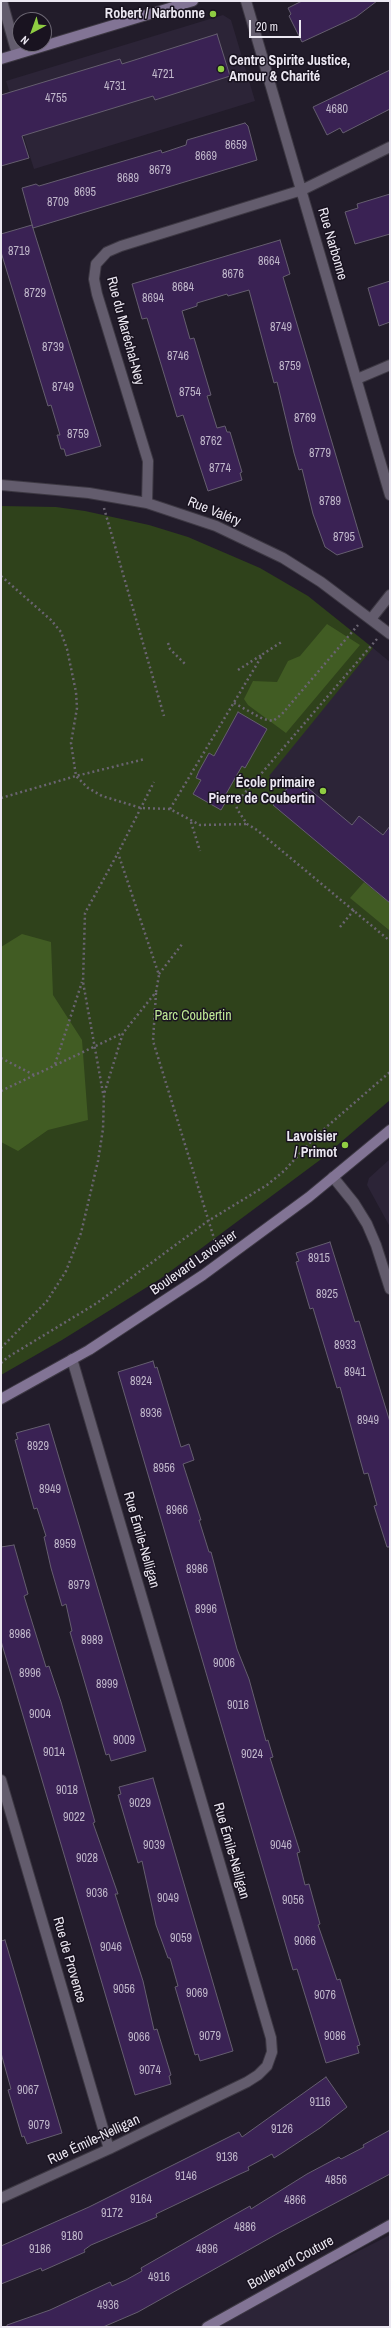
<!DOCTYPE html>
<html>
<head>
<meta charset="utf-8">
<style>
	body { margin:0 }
	#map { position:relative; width:391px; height:2328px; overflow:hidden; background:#221c2a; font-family:"Archivo Narrow",sans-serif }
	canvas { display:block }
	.frame { position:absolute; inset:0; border:2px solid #ebe7f1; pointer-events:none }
	.north { position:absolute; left:12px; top:12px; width:40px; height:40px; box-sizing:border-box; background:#191320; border:1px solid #6d6874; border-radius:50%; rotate:221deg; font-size:11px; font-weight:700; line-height:16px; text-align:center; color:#ebe7f1 }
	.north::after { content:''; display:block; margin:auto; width:14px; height:18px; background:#8fcd42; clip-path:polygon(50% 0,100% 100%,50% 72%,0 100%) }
	.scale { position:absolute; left:249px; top:20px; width:52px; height:18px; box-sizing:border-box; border:2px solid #ebe7f1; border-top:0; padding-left:5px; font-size:12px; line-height:14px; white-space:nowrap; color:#ebe7f1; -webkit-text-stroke:3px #191320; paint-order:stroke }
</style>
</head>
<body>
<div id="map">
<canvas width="391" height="2328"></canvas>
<div class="frame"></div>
<div class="north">N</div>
<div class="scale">20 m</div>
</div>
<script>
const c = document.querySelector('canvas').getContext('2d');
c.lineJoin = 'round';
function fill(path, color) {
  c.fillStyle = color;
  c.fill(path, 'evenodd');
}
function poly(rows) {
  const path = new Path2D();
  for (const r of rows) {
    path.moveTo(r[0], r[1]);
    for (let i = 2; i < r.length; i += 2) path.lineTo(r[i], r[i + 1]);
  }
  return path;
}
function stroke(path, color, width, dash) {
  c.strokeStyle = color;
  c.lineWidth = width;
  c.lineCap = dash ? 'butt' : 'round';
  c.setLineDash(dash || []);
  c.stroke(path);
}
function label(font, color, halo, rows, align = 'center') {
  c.font = font + ' "Archivo Narrow",sans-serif';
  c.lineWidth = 3;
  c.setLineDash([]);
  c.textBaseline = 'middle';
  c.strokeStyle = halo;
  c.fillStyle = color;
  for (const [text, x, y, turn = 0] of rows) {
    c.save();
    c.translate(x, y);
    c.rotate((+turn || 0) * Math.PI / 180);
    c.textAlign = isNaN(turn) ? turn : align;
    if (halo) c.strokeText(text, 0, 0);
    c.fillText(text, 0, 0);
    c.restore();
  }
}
const built = poly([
	[223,15,231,20,255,101,34,169,6,81],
	[373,648,390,662,390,931,242,807],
	[390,1159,390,1227,367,1185,369,1178],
	[390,2235,390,2327,210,2327]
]);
const green = poly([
	[1,506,56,507,85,511,149,525,188,537,260,568,308,596,373,648,269,776,286,790,273,805,364,882,351,898,390,931,390,1100,320,1160,160,1279,62,1340,1,1375]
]);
const forest = poly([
	[327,624,360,645,286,733,248,705,244,699,253,681,277,682,288,661,300,656],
	[364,882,390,903,390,931,350,898],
	[22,934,51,942,53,995,82,1040,88,1120,48,1130,18,1151,1,1142,1,947]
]);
const building = poly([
	[302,1,377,1,356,17,302,42,289,16,291,14,288,8,302,1],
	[217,34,230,76,155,100,153,96,22,136,29,158,1,166,1,95,120,59,122,64,217,34],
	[390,70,390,109,343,133,340,128,327,135,313,107,390,70],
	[245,123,248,126,257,160,33,228,22,188,36,184,39,186,161,150,162,153,186,145,187,140,245,123],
	[390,194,390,234,355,244,345,212,358,208,357,204,390,194],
	[32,225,101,446,66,456,64,449,61,449,57,435,60,435,51,405,48,406,1,252,1,234,32,225],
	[280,240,290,274,283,277,363,547,337,555,325,547,313,514,302,469,299,470,294,453,277,382,274,383,249,290,228,296,227,294,197,303,197,306,182,311,190,339,194,338,211,395,207,396,217,428,225,426,227,432,230,432,242,472,240,473,242,480,208,491,183,415,177,417,147,318,142,319,132,284,280,240],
	[390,281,390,322,379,326,368,288,390,281],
	[238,712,267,729,245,768,242,766,226,794,229,796,221,810,193,794,201,780,196,778,199,771,209,753,214,756,238,712],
	[296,778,352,825,359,816,383,835,390,826,390,903,273,805,296,778],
	[330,1242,355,1322,359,1321,390,1422,390,1547,387,1547,374,1506,377,1505,368,1473,364,1474,340,1387,337,1388,313,1308,310,1309,296,1262,299,1261,296,1253,330,1242],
	[153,1361,155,1368,157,1367,181,1447,189,1444,194,1460,183,1464,201,1520,199,1520,209,1552,211,1552,237,1649,249,1679,266,1741,268,1740,273,1757,270,1758,300,1852,297,1853,305,1885,309,1884,320,1924,318,1925,337,1980,340,1979,360,2045,357,2046,359,2053,326,2063,297,1969,293,1970,118,1372,153,1361],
	[49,1424,146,1751,111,1761,109,1754,106,1755,70,1632,72,1631,66,1604,62,1606,51,1568,44,1537,46,1536,37,1508,34,1509,15,1440,18,1439,16,1433,49,1424],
	[14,1545,28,1594,24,1596,46,1667,49,1666,61,1702,95,1822,93,1823,118,1894,115,1894,143,1981,154,2030,157,2029,171,2075,169,2076,171,2084,135,2095,1,1641,1,1547,14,1545],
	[153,1778,233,2051,200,2061,198,2054,195,2055,175,1987,178,1986,170,1958,168,1958,156,1925,142,1861,138,1863,118,1795,121,1794,119,1787,153,1778],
	[5,1940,62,2133,27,2144,24,2136,22,2137,8,2090,11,2089,1,2053,1,1941,5,1940],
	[326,2077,347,2107,320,2128,282,2153,274,2158,272,2154,248,2167,249,2170,240,2174,156,2214,157,2217,91,2245,84,2250,85,2252,42,2271,41,2268,1,2284,1,2246,89,2207,239,2132,242,2137,326,2077],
	[390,2130,390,2174,277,2234,138,2312,103,2327,7,2327,7,2325,50,2310,110,2282,112,2286,126,2280,142,2271,141,2268,225,2220,250,2206,251,2209,307,2174,339,2157,341,2159,364,2147,363,2145,390,2130]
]);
const path = poly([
	[104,508,164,716],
	[1,576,51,620,61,632,67,649,76,692,77,708,71,743,76,776,88,788,102,796,141,808,170,809,200,825,247,824],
	[377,639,236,803,237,809,247,824,257,830,390,941],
	[168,643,170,649,185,664],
	[238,670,263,654],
	[234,703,263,719,273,721,282,714,358,625],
	[1,798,76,776,145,759],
	[170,809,263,654,283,641],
	[191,822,200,851],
	[340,927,354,910],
	[159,974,183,943],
	[156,993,153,1041,217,1248],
	[1,1058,34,1075],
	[55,1064,82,982],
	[1,1091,123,1033],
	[103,1093,83,982,85,913,118,853],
	[1,1348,47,1301,66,1271,81,1233,98,1161,103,1129,104,1094,123,1033,156,992,159,975,118,853,154,782],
	[1,1363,8,1357,97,1303,208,1221,267,1185,284,1171,316,1136,390,1072]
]);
const street = poly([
	[2,1,17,54],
	[246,1,390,495],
	[357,379,390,365],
	[1,485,89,493,147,503,216,526,283,558,321,582,390,634],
	[147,503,148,461,97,294,94,279,96,264,107,252,121,246,302,190,390,147],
	[371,619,390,595],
	[333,1177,354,1203,367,1224,376,1245,390,1289],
	[1,1780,109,2149],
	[1,2198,109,2149,247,2082,258,2075,267,2066,272,2052,271,2038,72,1359]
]);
const secondary = poly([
	[1,59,193,1],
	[1,1399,89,1350,203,1275,309,1197,390,1130],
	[207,2327,390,2225]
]);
const markers = [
	[213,14,4,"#8fcd42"],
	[221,69,4,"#8fcd42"],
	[323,791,4,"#8fcd42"],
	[345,1145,4,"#8fcd42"]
];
const numberNames = [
	["4721",163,75],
	["4731",115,87],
	["4755",56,99],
	["4680",337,110],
	["8659",236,146],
	["8669",206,157],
	["8679",160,171],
	["8689",128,179],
	["8695",85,193],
	["8709",58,203],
	["8719",19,252],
	["8664",269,262],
	["8676",233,275],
	["8684",183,288],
	["8729",35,294],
	["8694",153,299],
	["8749",281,328],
	["8739",53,348],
	["8746",178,357],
	["8759",290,367],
	["8749",63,388],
	["8754",190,393],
	["8769",305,419],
	["8759",78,435],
	["8762",211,442],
	["8779",320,454],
	["8774",220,469],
	["8789",330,502],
	["8795",344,538],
	["8915",319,1259],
	["8925",327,1295],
	["8933",345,1346],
	["8941",355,1373],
	["8924",141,1382],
	["8936",151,1414],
	["8949",368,1421],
	["8929",38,1447],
	["8956",164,1469],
	["8949",50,1490],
	["8966",177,1511],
	["8959",65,1545],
	["8986",197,1570],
	["8979",79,1586],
	["8996",206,1610],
	["8986",20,1635],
	["8989",92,1641],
	["9006",224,1664],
	["8996",30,1674],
	["8999",107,1685],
	["9016",238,1706],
	["9004",40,1715],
	["9009",124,1741],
	["9014",54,1753],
	["9024",252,1755],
	["9018",67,1791],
	["9029",140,1804],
	["9022",74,1818],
	["9039",154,1846],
	["9046",281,1846],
	["9028",87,1859],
	["9036",97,1894],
	["9049",168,1899],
	["9056",293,1901],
	["9059",181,1939],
	["9066",305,1942],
	["9046",111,1948],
	["9056",124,1990],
	["9069",197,1994],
	["9076",325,1996],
	["9079",210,2037],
	["9086",335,2037],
	["9066",139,2038],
	["9074",150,2071],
	["9067",28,2091],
	["9116",320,2103],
	["9079",39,2126],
	["9126",282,2130],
	["9136",227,2158],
	["9146",186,2177],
	["4856",336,2181],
	["9164",141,2200],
	["4866",295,2201],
	["9172",112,2214],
	["4886",245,2228],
	["9180",72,2237],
	["9186",40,2250],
	["4896",207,2250],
	["4916",159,2278],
	["4936",108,2306]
];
const poiNames = [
	["Robert / Narbonne",205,14],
	["Centre Spirite Justice,",229,61,"left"],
	["Amour & Charité",229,77,"left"],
	["École primaire",315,783],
	["Pierre de Coubertin",315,799],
	["Lavoisier",337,1137],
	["/ Primot",337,1153]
];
const streetNames = [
	["Rue Narbonne",332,244,74],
	["Rue du Maréchal-Ney",125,331,75],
	["Rue Valéry",214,512,22],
	["Boulevard Lavoisier",194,1263,-35],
	["Rue Émile-Nelligan",141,1540,74],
	["Rue Émile-Nelligan",231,1851,74],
	["Rue de Provence",69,1960,74],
	["Rue Émile-Nelligan",94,2140,-25],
	["Boulevard Couture",291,2263,-29]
];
const parkNames = [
	["Parc Coubertin",193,1016]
];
fill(built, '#2c2437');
fill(green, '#2f421b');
fill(forest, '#415c23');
fill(building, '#3a2254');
stroke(building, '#655e6f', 1);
stroke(street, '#3d3843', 12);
stroke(secondary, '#3d3843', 12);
stroke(path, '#6a6471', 2.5, [2, 3]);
stroke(street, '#635c6d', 10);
stroke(secondary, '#827495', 10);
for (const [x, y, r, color] of markers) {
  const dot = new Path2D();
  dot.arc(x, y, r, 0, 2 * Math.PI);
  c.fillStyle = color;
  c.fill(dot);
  stroke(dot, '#191320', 1.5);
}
label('12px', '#bfb6ca', null, numberNames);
label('bold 14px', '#ebe7f1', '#191320', poiNames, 'right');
label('14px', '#ebe7f1', '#191320', streetNames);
label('14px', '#bee995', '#191320', parkNames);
</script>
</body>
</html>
